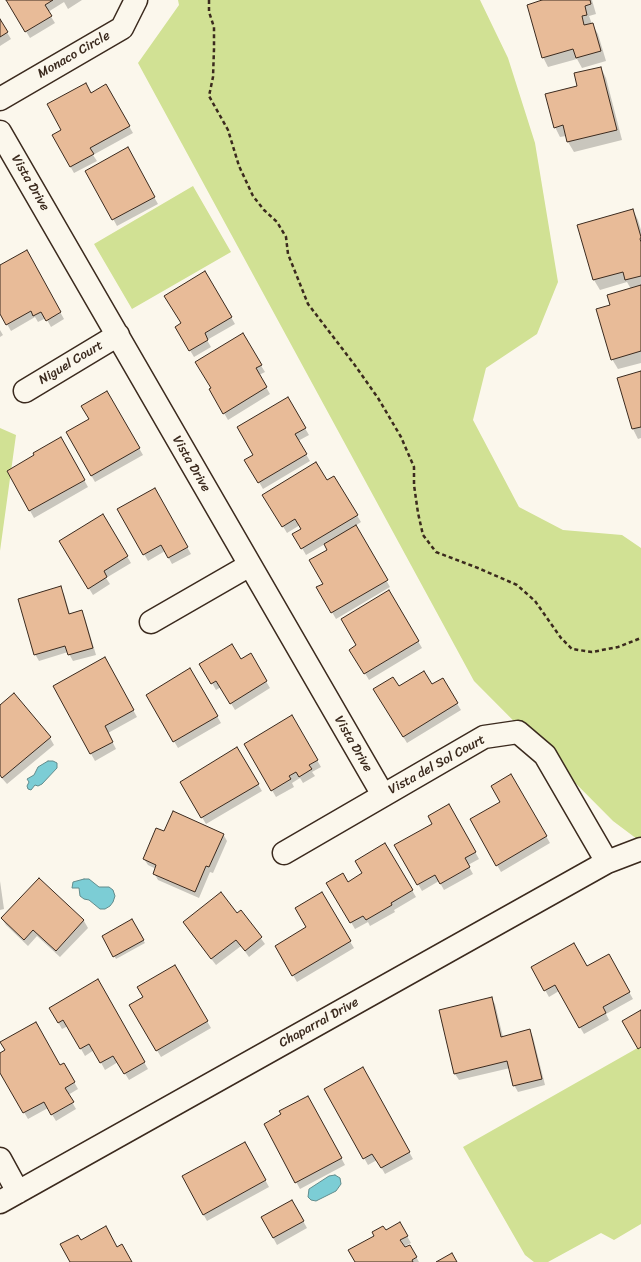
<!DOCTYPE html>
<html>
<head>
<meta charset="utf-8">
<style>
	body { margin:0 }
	canvas { display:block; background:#fbf7ec }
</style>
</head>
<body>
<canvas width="641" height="1262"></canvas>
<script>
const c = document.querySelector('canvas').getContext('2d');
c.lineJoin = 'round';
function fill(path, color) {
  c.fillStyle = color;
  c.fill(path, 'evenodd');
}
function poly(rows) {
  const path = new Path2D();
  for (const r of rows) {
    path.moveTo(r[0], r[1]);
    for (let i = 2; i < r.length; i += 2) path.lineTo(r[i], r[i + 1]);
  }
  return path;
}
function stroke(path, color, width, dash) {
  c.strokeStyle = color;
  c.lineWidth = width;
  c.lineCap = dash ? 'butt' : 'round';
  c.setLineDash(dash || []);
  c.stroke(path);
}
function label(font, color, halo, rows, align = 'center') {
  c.font = font + ' Sriracha,sans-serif';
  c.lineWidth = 4;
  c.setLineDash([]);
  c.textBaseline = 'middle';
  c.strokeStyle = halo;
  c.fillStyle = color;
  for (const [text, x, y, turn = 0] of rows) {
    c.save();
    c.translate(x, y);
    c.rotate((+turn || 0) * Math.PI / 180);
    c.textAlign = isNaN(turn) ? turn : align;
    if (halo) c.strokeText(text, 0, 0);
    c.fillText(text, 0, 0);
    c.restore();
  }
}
const green = poly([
	[178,0,480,0,508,58,535,143,558,282,537,334,486,368,473,420,519,507,563,530,622,535,641,548,641,842,613,821,474,681,138,63,179,5],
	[193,186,231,252,132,309,94,244],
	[0,428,16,435,0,551],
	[641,1046,641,1224,614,1240,601,1233,548,1262,534,1262,525,1255,463,1147]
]);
const water = poly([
	[48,761,53,761,57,763,57,768,42,784,38,786,35,785,31,790,28,789,27,786,29,782,27,779,34,775,38,767,48,761],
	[84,879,89,879,99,887,109,887,113,890,115,896,113,902,110,906,105,909,100,909,89,900,84,899,80,896,79,888,72,888,73,882,84,879],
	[335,1175,340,1178,341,1184,336,1191,316,1201,311,1200,308,1197,309,1189,329,1176,335,1175]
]);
const shadow = poly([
	[7,0,82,0,68,9,64,2,48,12,55,23,30,38],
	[546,0,592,0,596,14,589,16,592,24,598,34,606,61,582,68,577,59,548,67,543,57],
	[0,21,11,39,0,46],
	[601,68,606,78,622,140,574,152,568,142,566,136,560,137,555,127,579,87],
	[106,86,133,133,93,155,97,161,74,173,53,136,63,130,91,94],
	[127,149,158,204,117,226,87,171],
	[633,210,638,220,641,230,641,363,618,369,612,359,612,306,631,289,627,282,600,290,594,280],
	[27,252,64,319,51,327,46,318,38,322,35,317,11,331,0,312,0,267],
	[205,273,235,324,207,340,211,347,194,357,176,327,182,324],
	[0,330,3,335,0,337],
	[242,335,265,372,259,375,270,394,228,420,210,389],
	[641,372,641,438,638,439,633,429],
	[107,393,143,455,95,482,67,433,90,420],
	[287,398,309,435,298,441,310,461,263,489,246,460,255,455],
	[61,439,88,487,34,518,8,471,35,456],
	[334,477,361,522,355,526,390,587,336,619,318,588,324,584,328,550,325,544,306,555,294,534,302,529,300,525,287,533,264,495,326,481],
	[154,490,191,554,172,564,165,551,148,561,119,510],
	[102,515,131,563,106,578,110,584,93,595,60,541],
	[60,588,64,594,70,614,81,611,85,618,96,655,73,661,68,652,39,661,35,654],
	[389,591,422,648,369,680,351,650,358,646],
	[250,655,270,688,235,710,221,687,216,690,201,664,241,661],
	[105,659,137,717,108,733,116,749,95,761,54,687],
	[190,670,221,723,178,748,147,695],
	[442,679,461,710,407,743,378,696,399,688,431,686],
	[14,695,50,738,54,745,7,784,0,776,0,706],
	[292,717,321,767,312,772,315,776,303,783,300,778,292,783,294,787,276,797,245,744],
	[237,749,262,791,206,824,181,782],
	[511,775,550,843,501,872,471,820,501,802],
	[449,805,479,859,468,865,473,874,444,890,439,881,422,891,396,846,434,824],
	[165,832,223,834,227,841,213,873,210,872,199,898,158,880,154,873,156,869,148,865,144,859],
	[385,844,416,897,394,910,395,912,370,926,368,922,355,929,328,883,348,883,363,873],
	[39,879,84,921,88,928,60,957,37,936,28,946,6,925,2,919],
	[0,881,4,909,0,910],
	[321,894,354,948,297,982,276,946,308,928],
	[241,911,265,944,249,957,241,946,216,965,188,929,184,922,237,914],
	[132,920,145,943,116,959,103,936],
	[608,955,633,999,606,1014,609,1020,584,1034,559,991,549,997,532,967,586,968],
	[175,966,211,1028,161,1057,130,1006,144,997],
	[98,981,148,1069,129,1080,118,1062,105,1070,94,1050,85,1056,68,1026,62,1029,50,1008],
	[491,998,495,1004,503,1037,530,1030,533,1037,545,1085,518,1092,514,1085,510,1068,459,1080,455,1074],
	[0,1054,60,1066,64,1064,78,1089,68,1095,76,1109,56,1121,48,1108,28,1119,0,1071],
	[363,1069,413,1159,385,1174,377,1160,368,1165,326,1089],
	[308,1097,345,1165,300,1189,265,1124],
	[245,1143,269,1187,207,1221,183,1177],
	[292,1201,307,1228,277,1245,262,1217],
	[400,1224,411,1243,403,1247,404,1249,410,1246,419,1262,356,1262,385,1232]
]);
const building = poly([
	[6,0,53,0,45,5,52,16,25,32,6,0],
	[542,0,590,0,591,4,585,6,587,15,582,16,584,25,593,23,601,51,576,58,573,49,542,58,527,5,542,0],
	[0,19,8,32,0,37,0,19],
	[601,67,617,130,567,142,563,125,554,128,545,94,577,86,574,73,601,67],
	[86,83,91,93,106,84,130,126,90,148,94,154,70,167,52,135,61,130,47,104,86,83],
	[128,147,155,197,112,220,85,171,128,147],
	[633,209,641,237,640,239,641,242,641,276,625,280,623,272,593,280,577,225,633,209],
	[27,250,61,312,46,321,41,312,33,316,31,311,6,325,0,314,0,265,27,250],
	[205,271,232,317,205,333,208,340,189,351,175,327,181,323,164,296,205,271],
	[641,285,641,351,611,360,596,309,610,305,607,295,641,285],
	[243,333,262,365,256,368,267,387,223,414,209,389,211,388,195,362,243,333],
	[641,371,641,427,632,429,617,378,641,371],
	[107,391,140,448,91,476,66,432,89,419,81,406,107,391],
	[288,397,306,428,295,434,307,454,258,483,244,460,253,455,237,427,288,397],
	[61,437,85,480,29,511,7,471,34,455,33,453,61,437],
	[316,462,327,480,334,476,358,515,301,549,292,534,301,529,295,519,282,527,262,495,316,462],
	[155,488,188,547,168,558,161,545,143,555,117,509,155,488],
	[103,514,128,556,104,571,107,577,88,589,59,541,103,514],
	[356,525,388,580,331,613,316,587,323,584,309,560,327,550,324,544,356,525],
	[61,586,69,614,82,610,93,648,68,655,65,646,34,655,18,599,61,586],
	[389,590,419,641,364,674,349,650,356,645,341,619,389,590],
	[232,644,241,659,251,653,267,681,230,704,216,681,211,684,199,664,232,644],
	[105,657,134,710,105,726,113,742,90,754,53,686,105,657],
	[190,668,218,716,173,742,146,695,190,668],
	[424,671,432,684,443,678,458,703,403,737,373,689,393,677,399,686,424,671],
	[14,693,51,737,2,778,0,775,0,705,14,693],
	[292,715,318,760,309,765,312,769,299,777,296,772,289,776,291,779,271,791,244,744,292,715],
	[237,747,259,784,201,818,180,782,237,747],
	[511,774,547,836,496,866,470,819,500,802,491,786,511,774],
	[449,804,476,852,465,858,470,867,440,884,435,875,417,885,394,845,432,824,428,816,449,804],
	[173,811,224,834,209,867,206,866,195,892,153,874,156,865,143,859,156,828,164,831,173,811],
	[385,843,413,890,391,903,392,905,366,920,363,916,350,923,326,883,343,873,348,882,362,873,355,861,385,843],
	[39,878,84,920,56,951,33,930,24,940,1,918,39,878],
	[221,892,237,913,241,910,262,937,245,951,236,940,211,959,183,922,221,892],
	[322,892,351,941,292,976,275,946,306,927,295,908,322,892],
	[132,919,144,940,113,957,102,936,132,919],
	[574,943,587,966,609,954,630,992,603,1007,606,1013,579,1028,555,985,544,991,531,967,574,943],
	[175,965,208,1021,156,1051,129,1005,143,997,137,987,175,965],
	[98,979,145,1062,124,1074,113,1056,100,1063,89,1044,80,1049,63,1020,58,1023,49,1008,98,979],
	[492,997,501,1037,530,1029,542,1079,513,1086,507,1061,454,1074,439,1010,492,997],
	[641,1010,641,1047,638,1049,622,1021,641,1010],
	[36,1022,60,1065,64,1063,75,1082,65,1088,74,1102,51,1115,44,1102,23,1113,0,1073,0,1053,5,1050,0,1042,36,1022],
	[363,1067,410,1152,381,1168,372,1154,363,1159,324,1089,363,1067],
	[308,1096,342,1158,295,1183,264,1124,281,1114,279,1111,308,1096],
	[245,1142,266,1180,203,1215,182,1176,245,1142],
	[292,1200,304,1221,273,1238,261,1217,292,1200],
	[400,1222,408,1236,400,1240,405,1247,410,1245,417,1257,412,1260,413,1262,355,1262,348,1250,374,1236,372,1232,383,1226,386,1230,400,1222],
	[106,1226,117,1247,122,1244,132,1262,70,1262,60,1244,78,1235,81,1240,106,1226],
	[452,1253,457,1262,436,1262,452,1253]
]);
const path = poly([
	[209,0,209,12,214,27,214,49,213,77,209,96,228,130,239,166,253,196,264,210,277,222,286,237,288,254,308,304,354,364,378,398,401,437,414,467,414,485,418,513,423,535,436,552,478,568,517,585,535,601,561,638,572,649,592,652,618,647,641,638]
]);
const minor = poly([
	[0,99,122,28,136,0],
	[0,132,383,795],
	[25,391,118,335],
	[151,622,250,565],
	[284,853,484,737,518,732,545,755,607,862],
	[0,1159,18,1192],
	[0,1202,607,862,641,849]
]);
const streetNames = [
	["Monaco Circle",74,55,-30],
	["Vista Drive",30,183,60],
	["Niguel Court",71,363,-31],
	["Vista Drive",191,464,60],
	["Vista Drive",353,744,60],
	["Vista del Sol Court",437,765,-29],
	["Chaparral Drive",319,1023,-29]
];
fill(green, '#d1e194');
fill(water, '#7ccdd5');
stroke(water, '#628c8c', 1);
fill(shadow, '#0003');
fill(building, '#e8bb98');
stroke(building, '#3b2a1e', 1);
stroke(minor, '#3b2a1e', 25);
stroke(path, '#3b2a1e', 2.5, [4, 3]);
stroke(minor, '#fbf7ec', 22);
label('13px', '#3b2a1e', '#fbf7ec', streetNames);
</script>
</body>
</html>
